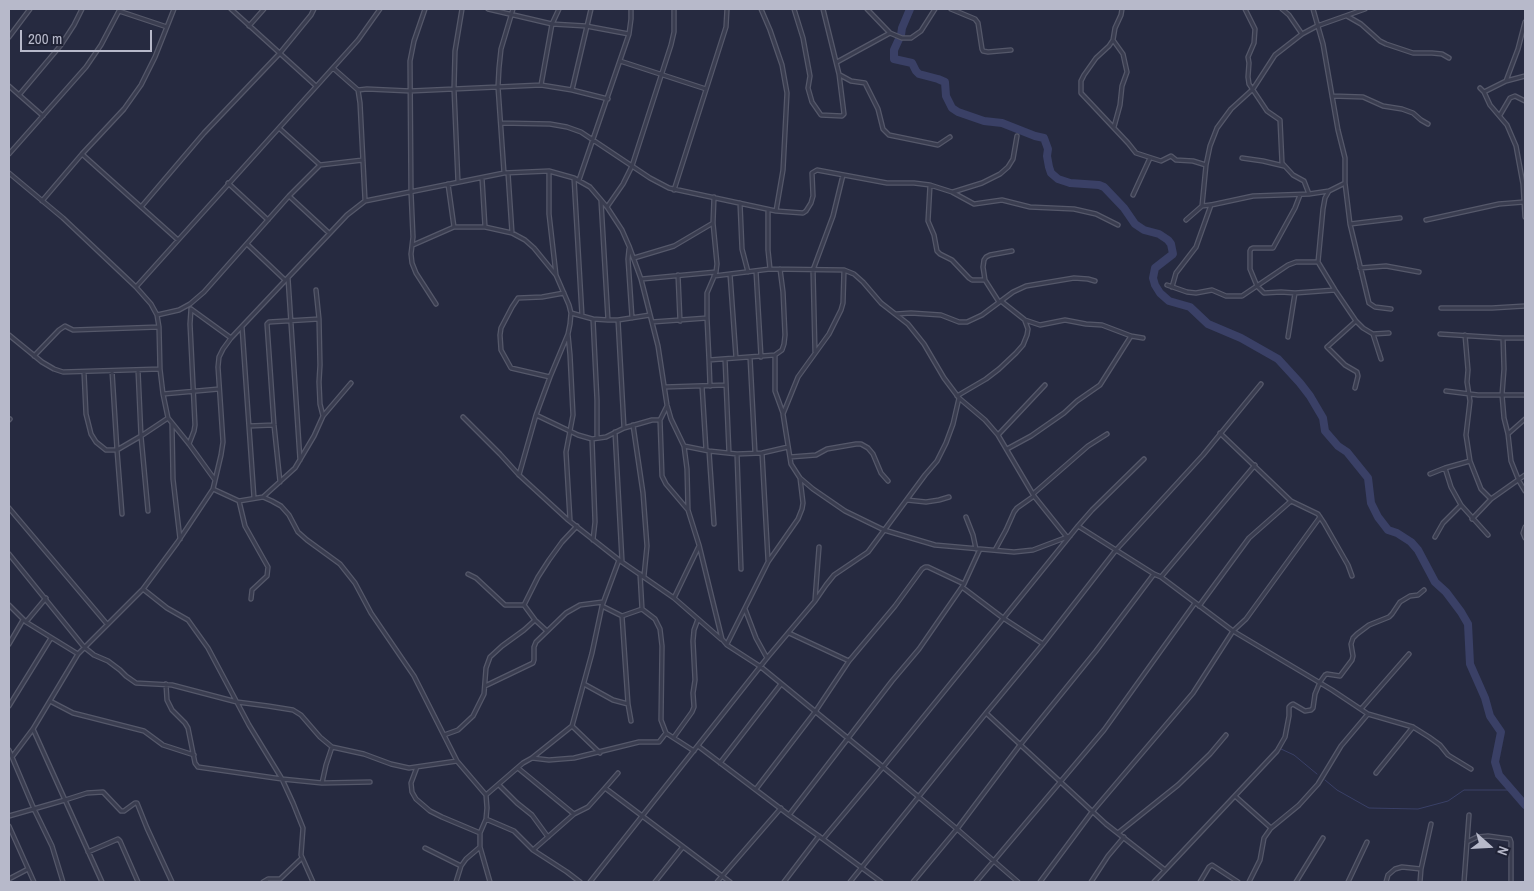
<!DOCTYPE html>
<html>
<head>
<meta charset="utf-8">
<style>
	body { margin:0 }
	#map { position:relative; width:1534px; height:891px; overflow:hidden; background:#262a40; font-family:"Archivo Narrow",sans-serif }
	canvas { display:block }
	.frame { position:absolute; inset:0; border:10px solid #b7b9ca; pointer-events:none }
	.north { position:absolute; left:1464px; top:821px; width:50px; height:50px; -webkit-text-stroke:4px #1f2235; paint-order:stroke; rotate:109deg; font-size:14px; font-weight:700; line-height:20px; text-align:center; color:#b7b9ca }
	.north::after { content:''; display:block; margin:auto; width:18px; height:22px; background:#b7b9ca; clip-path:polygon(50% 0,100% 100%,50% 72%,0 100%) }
	.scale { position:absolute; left:20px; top:30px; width:132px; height:22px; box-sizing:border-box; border:2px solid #b7b9ca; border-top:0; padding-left:6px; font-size:15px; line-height:18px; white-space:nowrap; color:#b7b9ca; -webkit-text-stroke:4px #1f2235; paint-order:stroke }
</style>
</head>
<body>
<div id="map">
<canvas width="1534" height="891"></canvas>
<div class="frame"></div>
<div class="north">N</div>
<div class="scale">200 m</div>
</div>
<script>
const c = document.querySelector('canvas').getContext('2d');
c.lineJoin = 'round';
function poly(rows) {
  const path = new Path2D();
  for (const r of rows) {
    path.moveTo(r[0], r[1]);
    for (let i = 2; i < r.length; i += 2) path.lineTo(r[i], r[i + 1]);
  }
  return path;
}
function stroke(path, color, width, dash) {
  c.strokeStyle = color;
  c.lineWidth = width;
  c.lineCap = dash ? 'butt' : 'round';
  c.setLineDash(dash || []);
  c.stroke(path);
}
const stream = poly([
	[1281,749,1294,755,1317,774],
	[1325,780,1337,790,1369,808,1418,809,1448,801,1464,790,1513,790]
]);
const river = poly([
	[901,35,902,28,910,9],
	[899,39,894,50,894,59,912,63,916,71,919,74,938,79,945,82,946,96,952,108,958,112,984,121,1002,123,1035,136,1044,138,1048,149,1047,156,1049,167,1051,173,1058,179,1070,183,1099,185,1104,187,1124,208,1135,224,1144,230,1159,234,1168,240,1171,244,1173,254,1155,268,1153,278,1155,285,1160,293,1169,301,1190,307,1208,324,1241,338,1278,359,1300,383,1310,396,1323,418,1325,431,1338,446,1347,452,1368,478,1371,503,1378,517,1388,530,1397,533,1411,542,1418,550,1435,582,1446,592,1461,612,1468,624,1470,664,1485,698,1490,716,1501,732,1495,762,1499,775,1525,805]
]);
const minor = poly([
	[231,9,316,86],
	[425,9,414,41,410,61,411,192,413,237,411,254,412,263,416,273,436,304],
	[488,9,552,24,586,26,629,34,579,180],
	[794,9,803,38,810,76,808,88,812,102,821,115,842,116,844,114,839,74,823,9],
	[867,9,890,33],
	[951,9,975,19,978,23,982,49,983,51,988,52,1011,50],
	[1122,9,1121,15,1115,28,1113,40,1109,46,1096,58,1084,75,1081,81,1081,93,1128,143,1136,153,1161,161,1171,156,1176,160,1193,161,1206,165],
	[1245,9,1255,29,1254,43,1248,57,1249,63,1248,77,1249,84,1267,111,1280,120,1282,163,1293,175,1304,181,1309,194],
	[1282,9,1289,15,1302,34],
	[1313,9,1323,44,1338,130,1345,158,1345,183,1329,191,1325,198,1323,209,1318,262,1335,290,1356,321,1363,328,1373,334,1381,359],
	[119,11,167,27],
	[1347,16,1361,24,1380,41,1386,44,1413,53,1432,53,1442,54,1449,58],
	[249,26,264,9],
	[629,34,631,19,631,9],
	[9,37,30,9],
	[1113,40,1123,54,1127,72,1122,86,1120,105,1114,127],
	[620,61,706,89],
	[837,62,890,33,902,38,911,38,921,31,935,9],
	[333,68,358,90,360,103,365,200],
	[840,75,851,81,865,83,878,109,883,129,889,135,938,145,950,137],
	[1506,81,1518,49,1525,22],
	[541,85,552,24,559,9],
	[9,86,43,116],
	[1480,88,1484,92,1490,105,1507,125,1516,146,1523,184,1525,217],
	[358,90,367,89,410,91,541,85,572,90,608,99],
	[572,90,591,9],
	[1484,92,1506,81,1525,76],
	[19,95,61,45,74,25,82,9],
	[1332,96,1363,97,1383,106,1402,109,1413,113,1421,120,1428,124],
	[1500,115,1510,98,1515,96,1525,101],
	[501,123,550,124,567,127,581,132,650,178,669,188,776,211,783,170,787,93,782,65,770,30,761,9],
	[279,128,320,165,363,160],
	[9,154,86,67,101,45,120,9],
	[82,154,178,240],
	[1242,158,1263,161,1284,166],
	[549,171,549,214,556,275],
	[9,173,63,218,136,287,151,304,157,315,159,327,160,369,163,394,168,418,189,444,215,480],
	[504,173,498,87,499,68,501,49,513,9],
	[508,173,512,233],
	[482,178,485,227],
	[574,178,582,316],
	[458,182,454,89,455,51,462,9],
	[228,183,268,220],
	[1345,183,1350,224,1369,303,1375,307,1391,309],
	[448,184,454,227],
	[930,185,928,221,934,235,937,251,940,254,952,260,969,278,972,280,985,280],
	[674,190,726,27,727,9],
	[953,192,982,183,1000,174,1008,167,1013,159,1017,136],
	[1133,195,1150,158],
	[1300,195,1295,208,1273,248,1253,248,1251,249,1250,251,1250,269,1257,286,1264,293,1281,292,1295,293,1335,290],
	[289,196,329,233],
	[42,201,82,154,124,109,141,85,155,57,174,9],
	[601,201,608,320],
	[740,203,742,249,748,272],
	[1202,206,1206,165,1210,146,1217,128,1231,109,1253,89,1275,55,1302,34,1317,26,1365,9],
	[141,207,204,133,280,53,311,15,314,9],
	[607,207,623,184,632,166,671,45,674,32,674,9],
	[768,210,768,250,770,269,844,270,854,274,863,282,881,303,908,324,924,344,944,378,959,398,985,420,998,435,1034,496,1066,536],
	[776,211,803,213,806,211,811,203,813,196,812,173,817,170,887,183,914,183,930,185,952,192,974,204,1002,200,1030,207,1074,209,1096,214,1118,225],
	[1186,220,1202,206,1210,205],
	[1426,220,1499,204,1524,202],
	[1350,224,1400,218],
	[247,244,285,280],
	[413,245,454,227,485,227,512,233,525,240,534,248,556,275,569,305,571,313,593,319,608,320,618,320,650,315],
	[629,249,628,259,632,318],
	[634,258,674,246,713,223],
	[1360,268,1386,266,1419,272],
	[844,270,843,303,841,310,829,334,798,377,783,414,791,464,800,478,813,489,845,511,884,530,935,545,1014,552,1033,550,1070,536],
	[756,271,761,357],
	[730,274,736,358],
	[678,275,680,321],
	[714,276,770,269],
	[288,278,300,460],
	[642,279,716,272],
	[1167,285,1187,292,1196,293,1212,290,1226,296,1242,296,1288,265,1296,262,1318,262],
	[136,287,358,40,380,9],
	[1172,287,1176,273,1196,247,1211,205,1253,196,1309,194,1329,191],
	[316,290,319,319,320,365,319,382,320,404,323,416],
	[1001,301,1025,320,1040,325,1065,320,1086,324,1102,325,1131,336,1143,338],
	[999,302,985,280,983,267,984,260,986,257,990,255,1012,251],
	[1441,308,1492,308,1525,306],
	[191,309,231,338],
	[896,314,911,313,941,315,959,322,967,322,982,315,1013,292,1026,286,1074,278,1088,279,1095,281],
	[157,315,179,310,190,304,204,292,289,196,320,165],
	[707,318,707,293,716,272,717,264,713,223,714,197],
	[593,319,597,400,597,438],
	[618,320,624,428],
	[652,322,707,318,709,360,775,355,782,350,784,344,785,335,783,292,780,269],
	[242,327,254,498],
	[568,334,570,355,573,415,566,452,570,520],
	[1373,334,1389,333],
	[1440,334,1503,338,1525,338],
	[9,335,42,362,54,369,63,372,160,369],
	[1465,335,1468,370,1467,382,1470,401,1466,435,1470,461,1481,489,1491,499],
	[1288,337,1295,293],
	[1503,338,1504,369,1502,395,1504,418,1508,434,1511,461,1519,481,1525,491],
	[815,352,813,270,833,216,843,175],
	[775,355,775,391,783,413],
	[34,356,59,330,65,326,73,330,159,327],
	[750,357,755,453],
	[725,359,729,453],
	[709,360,710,386],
	[138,370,141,436,148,511],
	[112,371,117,450,141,436,168,418],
	[84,372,86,414,91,434,96,442,106,450,117,450,122,514],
	[550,377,511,368,501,350,500,335,501,328,512,307,518,298,542,297,564,293],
	[702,386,706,450],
	[665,387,726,385],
	[1355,388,1358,376,1357,372,1345,365,1327,347,1356,321],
	[1446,391,1478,395,1525,395],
	[163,394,219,389],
	[957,396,986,379,999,369,1016,353,1023,345,1027,335,1028,329,1025,321],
	[667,406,660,420,662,476,666,484,688,510],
	[536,415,578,435,592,439,606,437,624,428,652,420,660,420],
	[463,417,500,454,519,475,567,519,619,560,674,598,721,639],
	[9,420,10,419],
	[172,424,173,479,180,539],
	[633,425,643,493,647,546,644,576],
	[249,426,274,425],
	[615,432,622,561],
	[1220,433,1291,501,1318,514,1324,523,1348,565,1352,576],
	[1508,434,1525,419],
	[998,435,1045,385],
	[592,439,595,522,593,540],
	[189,444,194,431,195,425,190,324,191,309],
	[684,446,709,451,737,454,762,453,788,447],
	[1007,449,1031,436,1064,413,1077,401,1100,385,1131,336],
	[709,451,714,524],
	[762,453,768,560],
	[737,454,741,569],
	[790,457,816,455,827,449,856,444,861,444,868,448,873,454,881,473,888,481],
	[1445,468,1451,487,1461,505,1488,535],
	[1430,474,1445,468,1470,461],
	[519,475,536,415,550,377,568,334,570,324,571,313],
	[280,482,274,425,267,324,269,322,319,319],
	[213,489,239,501,263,497,272,501,281,506,289,515,298,532,307,540,340,564,355,583,371,613,414,676,457,761,486,795],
	[1033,494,1088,446,1107,434],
	[263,497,295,468,314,436,323,416,351,383],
	[907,500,926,502,939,500,949,497],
	[239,501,245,526,268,567,267,576,252,590,251,599],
	[9,508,107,624],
	[966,517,973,535,976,549],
	[1472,519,1491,499,1525,475],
	[1078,526,1092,510,1144,459],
	[1525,527,1523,533,1525,538],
	[1435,537,1443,523,1461,505],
	[995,550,1006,530,1014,512,1017,508,1034,496],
	[9,554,84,647,94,655,108,661,120,670,126,676,136,683,172,685,237,702,268,706,293,710,301,715,320,737,332,747,364,754,391,764,409,768,457,761],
	[468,574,476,578,505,605,524,605,535,620,547,631],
	[640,574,642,609,655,619,660,629,662,646,661,720,666,733],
	[1161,577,1255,465],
	[962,587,1003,618,1043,644],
	[143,589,167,608,188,620,208,648,249,725,282,779,293,803,303,828,301,855,313,882],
	[674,598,699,546],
	[815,600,819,547],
	[9,605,26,622,78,654],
	[524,605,538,577,549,560,562,542,577,526],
	[602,606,622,616,642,609],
	[1199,606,1249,538,1291,501],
	[745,609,756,638,767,658],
	[622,616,628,704,631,721],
	[26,622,46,598],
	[789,633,849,661],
	[9,644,23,620],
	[727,644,768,562,798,519,802,509,803,503,800,478],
	[166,684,167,700,172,710,185,723,188,728,195,763,198,767,282,779,322,783,370,782],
	[584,684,613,700,628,704],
	[485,686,533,663,534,660,534,647,536,642,566,613,580,605,603,602],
	[50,701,73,713,144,731,163,745,194,755],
	[9,706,51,638],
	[1361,709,1409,654],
	[986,713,1106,824,1165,870],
	[572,726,600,753],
	[33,729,65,800,87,793,103,792,121,811,124,811,135,803,137,803,147,828,172,882],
	[444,735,458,730,473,716,484,694,486,668,490,657,502,646,524,630,535,620],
	[674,737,692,712,694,707,693,693,695,680,693,641,694,630,698,619],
	[698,746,789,815,823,839,881,882],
	[9,750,34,809,52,846,63,882],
	[12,757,33,729,78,654,143,589,177,543,213,489,221,455,223,442,218,367,219,357,223,349,231,338,347,215,365,201,504,173,549,171,574,178,590,187,607,207,622,230,629,246,641,279,658,346,667,405,671,419,684,446,687,469,688,510,699,545,722,639,727,645,761,667,883,767,957,829,1018,882],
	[532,758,572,726,592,653,602,606,619,560],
	[720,763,781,684],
	[417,767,411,783,412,792,416,799,430,811,442,817,480,833],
	[518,768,574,814,588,807,605,788,730,882],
	[1376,773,1413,727],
	[322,783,326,765,332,747],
	[499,785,517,803,532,815,548,837],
	[605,788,618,773],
	[756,789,815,712,849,661,895,606,922,569,925,567,928,567,964,584],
	[1235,796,1271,828,1264,838,1260,860,1249,882],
	[789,815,892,681,919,649,964,584,980,549],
	[9,816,65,800,102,882],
	[486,819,514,831,533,850,567,872,580,882],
	[9,826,34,882],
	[1271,828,1299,805,1318,784,1341,746,1368,714],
	[1118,833,1178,785,1210,754,1226,735],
	[823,839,883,767,1078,526,1154,574,1161,577,1233,631,1332,690,1368,714,1413,727,1429,737,1440,745,1448,755,1471,769],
	[1467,842,1477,837,1488,836,1510,839,1511,842,1511,882],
	[425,848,461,866],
	[533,850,574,814],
	[88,852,118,839,120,841,138,882],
	[9,879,28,869],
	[263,882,268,879,280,879,302,858],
	[456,882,461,866,466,859,480,847],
	[490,882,480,847,480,833,486,819,487,808,486,795,523,763,532,758,549,760,574,758,639,742,659,742,666,733,694,751],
	[590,882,767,658,815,601,826,585,834,575,868,552,925,475,937,461,946,443,953,424,959,398],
	[655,882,682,848],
	[717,882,781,808],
	[784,882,819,836],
	[850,882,986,713,1043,644,1116,550,1203,455,1261,384],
	[913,882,957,829,1020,745,1096,651,1154,574],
	[976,882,1104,730,1195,603],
	[1040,882,1092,812,1193,693,1233,631,1246,619,1320,517],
	[1091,882,1108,856,1124,837],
	[1154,882,1277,751,1285,737,1289,716,1289,707,1291,705,1293,704,1305,711,1311,710,1313,708,1315,694,1320,682,1325,675,1327,674,1340,676,1352,660,1353,656,1351,644,1353,638,1357,634,1369,625,1389,617,1392,614,1400,602,1410,596,1418,595,1424,590],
	[1200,882,1209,867,1212,865,1238,882],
	[1296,882,1323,838],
	[1348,882,1367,842],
	[1386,882,1388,875,1395,869,1402,867,1421,869],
	[1420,882,1421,869,1431,824],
	[1464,882,1469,815]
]);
stroke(stream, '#3a4066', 1);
stroke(river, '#3a4066', 8);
stroke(minor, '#55586a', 5.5);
stroke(minor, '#3a3d50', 3);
</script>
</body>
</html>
